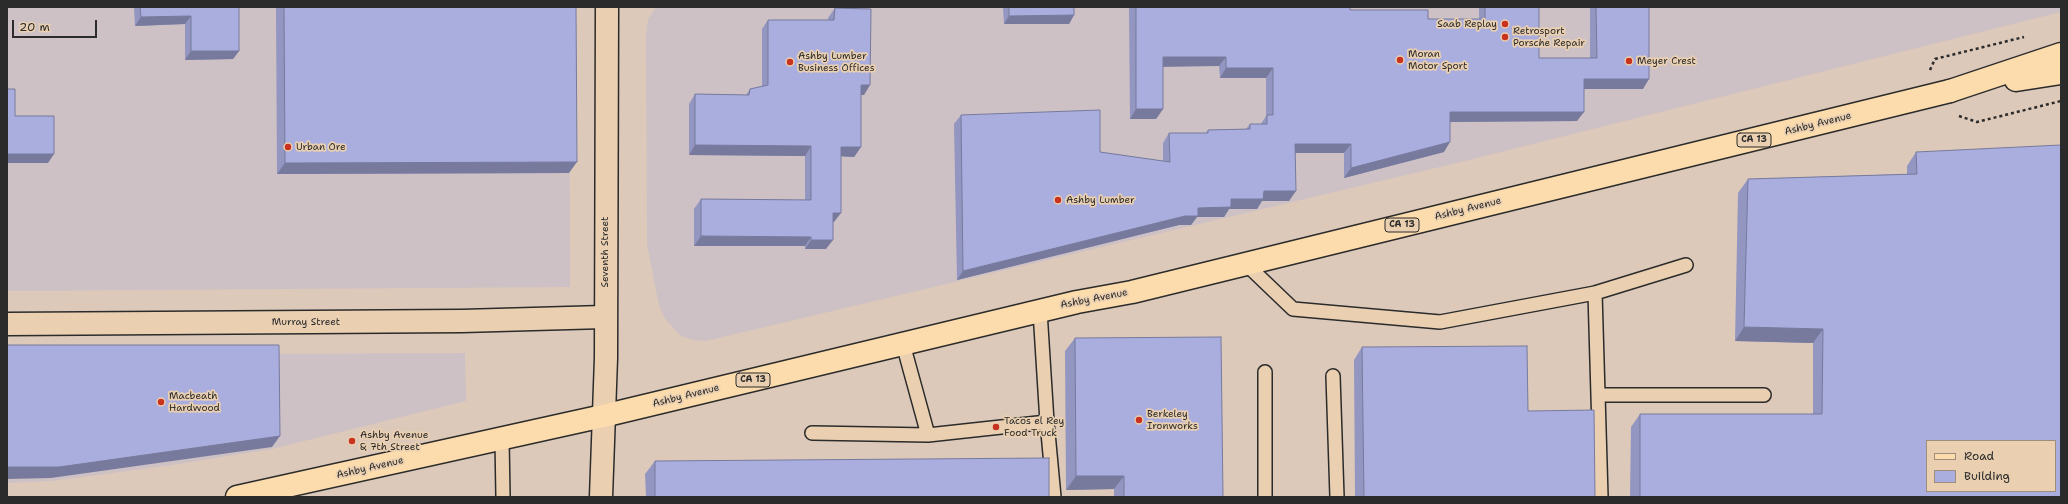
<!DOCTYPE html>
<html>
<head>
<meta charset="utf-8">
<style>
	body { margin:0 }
	#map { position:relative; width:2068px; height:504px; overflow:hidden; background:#ddc9ba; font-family:"Shantell Sans",sans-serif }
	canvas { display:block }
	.frame { position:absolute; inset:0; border:8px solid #2b2b2b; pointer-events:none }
	.legend { position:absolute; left:1926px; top:440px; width:130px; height:52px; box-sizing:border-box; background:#ead0b1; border:1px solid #9e8e7b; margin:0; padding:5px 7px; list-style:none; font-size:12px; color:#2b2b2b }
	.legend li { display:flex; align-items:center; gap:8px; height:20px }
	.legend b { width:20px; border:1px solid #9e8e7b }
	.scale { position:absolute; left:12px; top:20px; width:85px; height:18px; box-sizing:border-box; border:2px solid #2b2b2b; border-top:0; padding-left:5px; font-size:12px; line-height:14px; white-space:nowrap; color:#2b2b2b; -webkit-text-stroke:3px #ead0b1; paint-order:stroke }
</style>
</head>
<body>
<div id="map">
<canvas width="2068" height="504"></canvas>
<div class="frame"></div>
<ul class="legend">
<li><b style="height:5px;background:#fcdcac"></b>Road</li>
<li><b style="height:11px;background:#aaaedf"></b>Building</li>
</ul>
<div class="scale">20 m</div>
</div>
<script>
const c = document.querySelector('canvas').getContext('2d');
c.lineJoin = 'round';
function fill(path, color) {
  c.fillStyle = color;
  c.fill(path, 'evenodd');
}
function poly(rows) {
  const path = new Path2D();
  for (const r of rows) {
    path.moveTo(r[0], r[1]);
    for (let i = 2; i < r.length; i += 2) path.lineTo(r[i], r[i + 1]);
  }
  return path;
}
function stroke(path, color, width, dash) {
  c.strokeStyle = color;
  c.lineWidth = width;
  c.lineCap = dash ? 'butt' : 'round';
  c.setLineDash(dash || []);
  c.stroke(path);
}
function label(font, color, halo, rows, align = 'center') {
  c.font = font + ' "Shantell Sans",sans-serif';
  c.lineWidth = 3.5;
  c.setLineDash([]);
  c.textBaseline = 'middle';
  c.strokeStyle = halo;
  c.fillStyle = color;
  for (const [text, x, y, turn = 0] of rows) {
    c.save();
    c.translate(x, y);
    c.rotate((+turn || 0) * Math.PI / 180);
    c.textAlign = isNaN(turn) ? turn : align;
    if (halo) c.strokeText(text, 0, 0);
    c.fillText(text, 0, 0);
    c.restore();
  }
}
const built = poly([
	[7,7,569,7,570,287,7,291],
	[656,7,2061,7,2061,12,1461,162,706,341,693,340,681,336,665,319,659,306,647,244,646,35,648,19],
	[465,353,466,401,272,449,172,465,52,481,7,483,7,355]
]);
const path = poly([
	[1930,70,1935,59,2024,37],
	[1959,116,1977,122,2061,101]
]);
const lane = poly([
	[1246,264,1293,309,1440,322,1595,293,1686,265],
	[1595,293,1601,497],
	[1040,311,1047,422,1054,497],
	[903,344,928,435],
	[1265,372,1265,497],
	[1333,376,1337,497],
	[1599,395,1764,395],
	[812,433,928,435,1047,422],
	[502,439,503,497]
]);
const street = poly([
	[7,324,462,321,604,317]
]);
const secondary = poly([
	[601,497,606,358,607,7]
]);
const primary = poly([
	[237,497,603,416,1077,302,1132,292,1950,91]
]);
const highway = poly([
	[2016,80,2061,73],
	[1950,91,2061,54]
]);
const wall = poly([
	[134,7,239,7,239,51,233,59,185,60,185,24,135,26],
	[276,7,576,7,569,173,277,174],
	[1003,7,1074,7,1074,15,1069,24,1004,24],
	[1129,7,1350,7,1350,10,1428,19,1479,19,1479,7,1539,7,1539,58,1590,58,1590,7,1649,7,1643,89,1584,89,1577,121,1450,122,1444,152,1344,178,1344,153,1295,153,1289,201,1262,201,1257,209,1229,209,1224,217,1197,217,1191,225,1179,225,957,280,954,124,961,115,1100,152,1163,161,1163,143,1169,133,1206,133,1208,130,1246,129,1250,124,1261,124,1266,116,1266,78,1220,78,1219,66,1163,66,1163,109,1156,119,1130,119],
	[835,8,864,95,861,95,861,147,854,157,841,156,834,222,833,222,826,249,805,249,805,246,694,246,694,209,701,199,805,200,805,156,689,155,689,104,695,94,746,95,750,89,762,86,762,29,768,20,828,20,828,18],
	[1916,152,2061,497,1630,497,1631,427,1640,414,1813,414,1813,343,1735,341,1738,193,1748,179,1907,174,1907,166],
	[1075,338,1223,497,1114,497,1114,489,1066,490,1065,351],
	[1362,347,1528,411,1595,497,1355,497,1354,360],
	[655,461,1049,497,646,497,645,474]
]);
const shadedWall = poly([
	[1074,15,1069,24,1004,24,1009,16],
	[191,16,185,24,135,26,141,17],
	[191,51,239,51,233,59,185,60],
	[1163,57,1226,57,1219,66,1156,67],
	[1226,68,1273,68,1266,78,1220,78],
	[1584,79,1649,79,1643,89,1577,89],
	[861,85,870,85,864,95,854,95],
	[1136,109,1163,109,1156,119,1130,119],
	[1450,112,1584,112,1577,121,1443,122],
	[1450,142,1444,152,1344,178,1351,168],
	[1295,144,1351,144,1344,153,1289,153],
	[695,145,811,146,805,156,689,155],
	[841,147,861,147,854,157,835,156],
	[7,154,54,154,48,163,7,163],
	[577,162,569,173,277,174,285,163],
	[1264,191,1296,191,1289,201,1262,201,1257,209,1229,209,1224,217,1197,217,1191,225,1179,225,957,280,963,271,1198,208],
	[833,213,841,213,834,222,826,222],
	[701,236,811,237,805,246,694,246],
	[811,240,833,240,826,249,805,249],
	[1744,327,1823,329,1813,343,1735,341],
	[280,436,272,447,51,478,7,479,7,467],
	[1076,476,1124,476,1114,489,1066,490]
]);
const building = poly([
	[140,7,239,7,239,51,191,51,191,16,141,17,140,7],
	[284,7,576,7,577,162,285,163,284,7],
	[1009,7,1074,7,1074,15,1009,16,1009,7],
	[1136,7,1350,7,1350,10,1428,10,1428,19,1485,19,1485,7,1539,7,1539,58,1597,58,1596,7,1649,7,1649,79,1584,79,1584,112,1450,112,1450,142,1351,168,1351,144,1295,144,1296,191,1264,191,1263,199,1231,199,1231,207,1198,208,1198,216,1185,216,963,271,961,115,1100,110,1100,152,1170,162,1169,133,1208,133,1208,130,1250,129,1250,124,1267,124,1267,115,1273,115,1273,68,1226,68,1226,57,1163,57,1163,109,1136,109,1136,7],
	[835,8,871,9,870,85,861,85,861,147,841,147,841,213,833,213,833,240,811,240,811,237,701,236,701,199,811,200,811,146,695,145,695,94,749,95,750,89,768,85,768,20,834,20,835,8],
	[7,89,15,89,15,116,54,116,54,154,7,154,7,89],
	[2061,145,2061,497,1640,497,1640,414,1822,414,1823,329,1744,327,1748,179,1917,174,1916,152,2061,145],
	[1927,441,2055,441,2055,491,1927,491,1927,441],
	[1221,337,1223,497,1124,497,1124,476,1076,476,1075,338,1221,337],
	[7,345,279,345,280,436,59,467,7,467,7,345],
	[1527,346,1528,411,1594,410,1595,497,1364,497,1362,347,1527,346],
	[1049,458,1049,497,655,497,655,461,1049,458]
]);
const markers = [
	[1505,24,4,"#c8321e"],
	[1505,37,4,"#c8321e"],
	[1400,60,4,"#c8321e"],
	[1629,61,4,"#c8321e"],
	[790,62,4,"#c8321e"],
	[288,147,4,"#c8321e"],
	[1058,200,4,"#c8321e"],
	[161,402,4,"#c8321e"],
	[1139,420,4,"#c8321e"],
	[996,427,4,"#c8321e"],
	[352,441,4,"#c8321e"]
];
const shields = [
	[1754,140,34],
	[1402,225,34],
	[753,380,34]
];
const shieldNames = [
	["CA 13",1754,140],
	["CA 13",1402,225],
	["CA 13",753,380]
];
const poiNames = [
	["Saab Replay",1497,24,"right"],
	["Retrosport",1513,31],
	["Porsche Repair",1513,43],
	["Moran",1408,54],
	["Motor Sport",1408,66],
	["Ashby Lumber",798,56],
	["Business Offices",798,68],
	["Meyer Crest",1637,61],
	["Urban Ore",296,147],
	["Ashby Lumber",1066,200],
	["Macbeath",169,396],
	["Hardwood",169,408],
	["Berkeley",1147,414],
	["Ironworks",1147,426],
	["Tacos el Rey",1004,421],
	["Food Truck",1004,433],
	["Ashby Avenue",360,435],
	["& 7th Street",360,447]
];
const streetNames = [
	["Ashby Avenue",1818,124,-14],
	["Ashby Avenue",1468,209,-14],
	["Seventh Street",605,252,-90],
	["Ashby Avenue",1094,299,-11],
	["Murray Street",306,322],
	["Ashby Avenue",686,396,-14],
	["Ashby Avenue",370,468,-13]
];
fill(built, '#cec1c5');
stroke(lane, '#2b2b2b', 16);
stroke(street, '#2b2b2b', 25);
stroke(secondary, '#2b2b2b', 25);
stroke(primary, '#2b2b2b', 25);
stroke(highway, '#2b2b2b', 25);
stroke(path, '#2b2b2b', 2.5, [3, 3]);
stroke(lane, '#ead0b1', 13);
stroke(street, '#ead0b1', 22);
stroke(secondary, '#ead0b1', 22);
stroke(primary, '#fcdcac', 22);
stroke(highway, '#fcdcac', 22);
fill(wall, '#9296c0');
fill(shadedWall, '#777a9c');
fill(building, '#aaaedf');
stroke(building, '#777a9c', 1);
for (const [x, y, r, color] of markers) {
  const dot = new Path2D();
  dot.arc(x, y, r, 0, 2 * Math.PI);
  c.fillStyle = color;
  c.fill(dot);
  stroke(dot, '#ead0b1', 1.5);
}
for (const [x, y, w] of shields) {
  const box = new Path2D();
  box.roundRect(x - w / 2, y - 7, w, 14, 3);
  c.fillStyle = '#ead0b1';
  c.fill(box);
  stroke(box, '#2b2b2b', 1);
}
label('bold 9px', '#2b2b2b', null, shieldNames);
label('10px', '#2b2b2b', '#ead0b1', poiNames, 'left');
label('10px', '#2b2b2b', '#ead0b1', streetNames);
</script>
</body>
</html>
